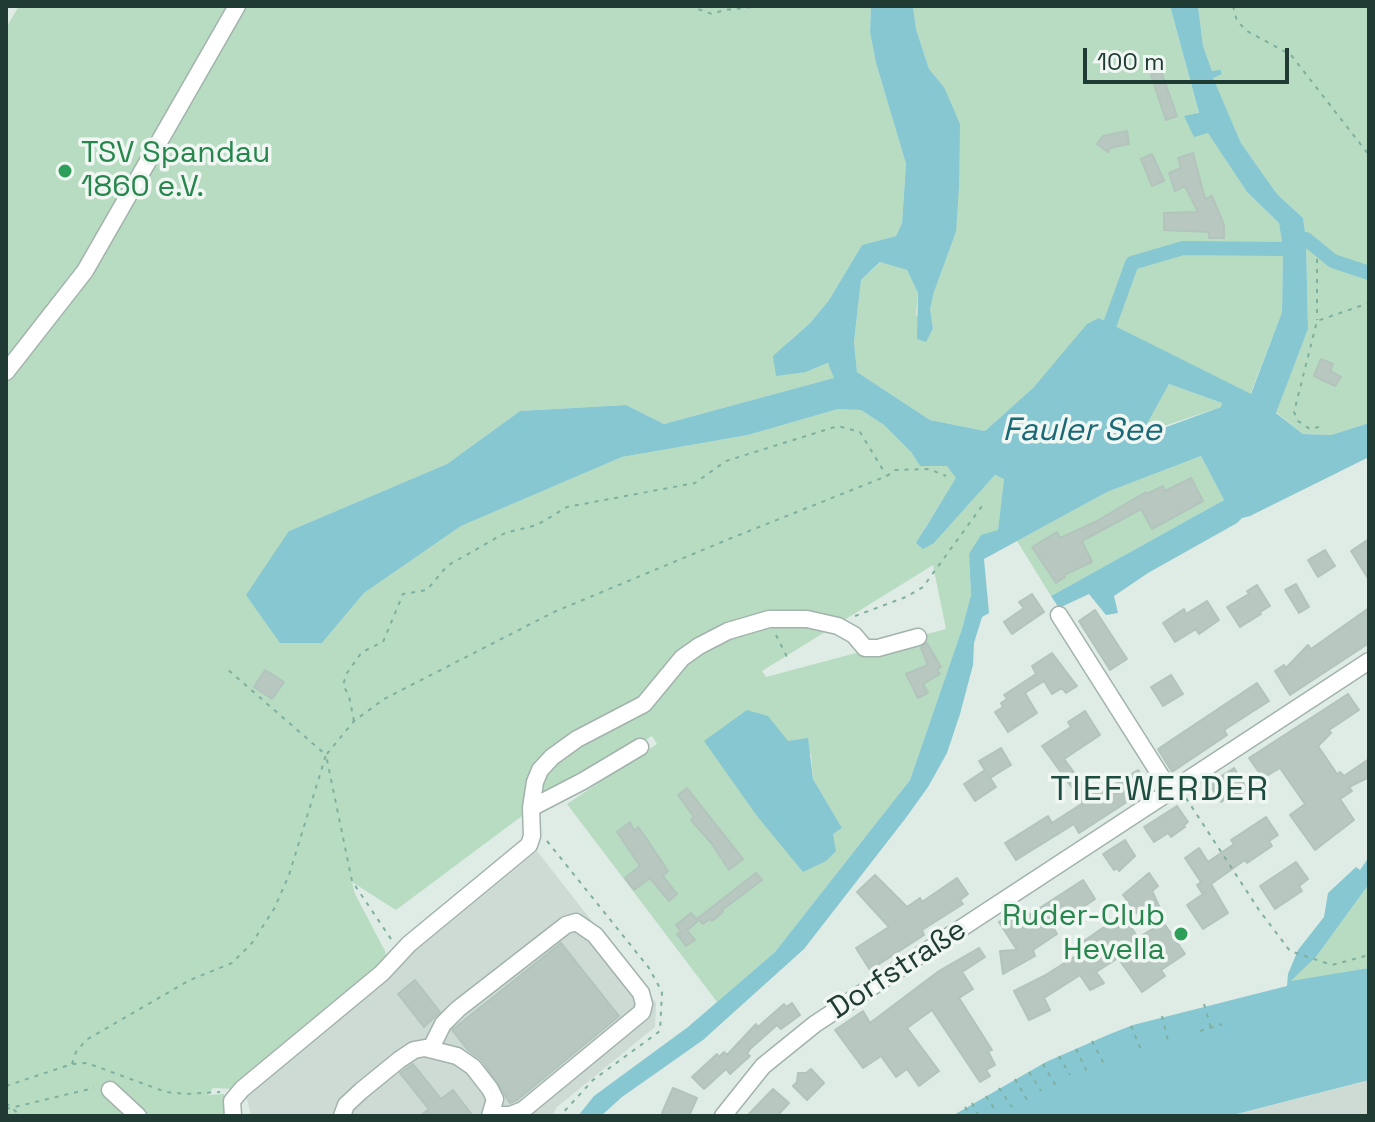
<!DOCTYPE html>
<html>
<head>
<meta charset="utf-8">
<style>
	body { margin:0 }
	#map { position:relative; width:1375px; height:1122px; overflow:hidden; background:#dfebe5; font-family:"Space Grotesk",sans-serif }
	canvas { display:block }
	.frame { position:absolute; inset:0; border:8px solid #203b33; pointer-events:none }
	.scale { position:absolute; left:1083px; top:48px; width:206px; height:36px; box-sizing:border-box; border:4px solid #203b33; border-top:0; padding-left:10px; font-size:24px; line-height:28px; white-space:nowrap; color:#203b33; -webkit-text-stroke:6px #f0f7f3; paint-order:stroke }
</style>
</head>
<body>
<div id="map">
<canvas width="1375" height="1122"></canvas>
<div class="frame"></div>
<div class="scale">100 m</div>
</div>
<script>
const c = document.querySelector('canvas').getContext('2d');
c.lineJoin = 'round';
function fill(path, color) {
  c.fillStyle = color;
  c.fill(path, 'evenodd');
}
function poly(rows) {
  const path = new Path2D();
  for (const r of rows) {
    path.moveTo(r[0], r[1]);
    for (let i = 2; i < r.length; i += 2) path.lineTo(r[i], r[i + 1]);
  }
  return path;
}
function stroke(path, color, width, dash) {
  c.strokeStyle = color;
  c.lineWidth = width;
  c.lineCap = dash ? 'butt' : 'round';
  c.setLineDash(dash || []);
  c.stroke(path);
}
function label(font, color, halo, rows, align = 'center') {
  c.font = font + ' "Space Grotesk",sans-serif';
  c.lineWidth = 7;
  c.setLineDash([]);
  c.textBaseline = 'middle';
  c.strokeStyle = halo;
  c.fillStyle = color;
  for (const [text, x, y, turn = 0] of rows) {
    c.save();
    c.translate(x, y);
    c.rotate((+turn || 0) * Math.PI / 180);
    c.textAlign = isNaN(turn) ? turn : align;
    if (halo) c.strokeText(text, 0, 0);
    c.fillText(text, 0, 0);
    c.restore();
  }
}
const built = poly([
	[537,851,656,1003,655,1027,557,1107,552,1116,251,1116,245,1091],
	[1369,1080,1369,1116,1229,1116,1304,1097]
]);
const green = poly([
	[19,6,871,6,870,32,876,63,906,164,902,223,896,236,862,245,829,300,811,322,788,342,806,372,829,363,835,378,664,424,626,405,520,411,447,464,289,531,322,643,364,593,461,526,622,457,748,435,838,409,861,410,884,425,911,452,920,466,948,466,957,478,924,529,934,543,995,475,1004,479,998,531,969,554,971,595,962,629,910,780,775,952,717,1002,567,804,657,744,652,736,546,798,396,910,352,882,355,894,385,951,387,962,235,1089,213,1088,208,1095,224,1094,225,1097,227,1116,6,1116,6,28],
	[933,565,946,629,766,677,762,671],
	[788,741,811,754,813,779,842,828,832,834,803,872,795,861],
	[913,6,1170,6,1199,114,1193,136,1208,132,1247,192,1279,223,1283,249,1282,312,1250,395,1099,318,1034,387,985,431,930,420,857,372,854,342,861,280,881,262,907,270,918,293,916,315,933,328,930,309,934,292,956,232,944,87,929,69,916,29],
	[1198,6,1369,6,1369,423,1331,435,1303,434,1276,412,1308,329,1306,239,1303,218,1277,194,1241,143,1212,77,1222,74,1222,71,1212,71,1203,46],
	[1169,384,1222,403,1221,407,1164,426,1150,434,1147,424],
	[1201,456,1224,500,1051,596,1017,541,1107,492],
	[1369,884,1369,968,1290,982,1316,957]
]);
const water = poly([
	[871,6,913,6,916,29,929,69,944,87,960,124,959,187,956,232,934,292,930,309,933,328,926,342,917,339,918,293,907,270,880,262,861,280,854,342,857,372,930,420,985,431,1034,387,1087,324,1099,318,1251,394,1282,312,1283,249,1279,223,1247,192,1208,133,1194,137,1184,116,1199,113,1170,6,1198,6,1203,46,1212,71,1221,70,1222,74,1213,78,1241,143,1277,194,1303,218,1306,239,1308,329,1276,413,1303,434,1331,435,1369,423,1369,457,1250,516,1242,518,1237,523,1148,573,1114,596,1118,613,1106,615,1089,594,1059,608,1051,596,1224,500,1201,456,1107,492,984,559,989,613,982,617,974,643,973,665,960,714,947,753,928,787,905,819,804,949,703,1040,622,1097,601,1116,578,1116,594,1096,688,1027,775,952,910,780,962,629,971,595,969,554,981,535,998,530,1004,479,995,475,934,543,923,549,916,543,956,478,947,466,920,466,911,452,884,425,861,410,838,409,748,435,622,457,461,526,364,593,322,643,280,643,246,595,289,531,447,464,520,411,626,405,664,424,834,378,828,363,806,372,776,376,773,356,811,322,829,300,862,245,896,236,902,223,906,164,876,63,870,32],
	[1169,384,1222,403,1221,407,1150,433,1147,424],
	[747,710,768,716,788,741,808,738,813,779,842,828,833,834,836,851,826,861,803,872,757,816,704,741],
	[1369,857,1369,884,1316,957,1291,981,1369,968,1369,1080,1229,1116,952,1116,1046,1062,1110,1034,1133,1025,1287,986,1288,974,1298,950,1324,917,1328,893,1356,867,1360,870]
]);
const canal = poly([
	[1306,239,1333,261,1369,273],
	[1110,324,1132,263,1183,248,1283,249]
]);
const building = poly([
	[1161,71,1177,116,1166,120,1151,75,1161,71],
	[1127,131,1129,144,1110,148,1108,152,1097,144,1103,136,1127,131],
	[1193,153,1205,199,1212,196,1224,225,1224,238,1209,238,1209,232,1164,230,1164,213,1198,212,1185,186,1175,191,1169,173,1181,168,1178,158,1193,153],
	[1152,154,1164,181,1152,186,1141,159,1152,154],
	[1321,359,1333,364,1330,371,1341,377,1335,386,1314,376,1321,359],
	[1191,478,1203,501,1152,529,1141,509,1082,541,1092,562,1064,575,1065,577,1056,583,1032,547,1057,532,1060,538,1095,522,1146,492,1147,494,1163,486,1165,491,1191,478],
	[1369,539,1369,580,1351,551,1369,539],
	[1325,550,1335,566,1318,577,1308,560,1325,550],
	[1296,584,1309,607,1299,613,1285,590,1296,584],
	[1257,585,1270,606,1260,612,1261,614,1240,627,1227,607,1249,594,1247,591,1257,585],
	[1032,594,1044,612,1012,634,1004,622,1024,608,1019,602,1032,594],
	[1207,601,1219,620,1199,634,1196,629,1175,642,1163,623,1184,609,1186,614,1207,601],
	[1369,608,1369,643,1290,695,1275,671,1284,665,1286,668,1308,645,1311,649,1369,608],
	[1095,610,1127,659,1110,670,1079,621,1095,610],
	[927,643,941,667,937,670,940,674,923,684,928,693,918,698,906,674,928,665,921,648,927,643],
	[1052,653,1077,686,1066,693,1062,688,1052,694,1044,681,1025,693,1037,713,1008,732,995,712,1003,707,1001,703,1007,699,1004,695,1036,674,1032,666,1052,653],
	[265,670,284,682,272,699,254,687,265,670],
	[1171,675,1183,694,1163,706,1151,687,1171,675],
	[1257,683,1269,701,1224,730,1227,735,1172,772,1158,749,1257,683],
	[1348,694,1359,710,1329,730,1331,733,1318,746,1337,774,1340,772,1344,776,1369,759,1369,777,1349,787,1352,791,1340,799,1354,820,1315,850,1290,815,1305,804,1280,768,1263,778,1249,758,1348,694],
	[1085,711,1100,735,1064,759,1089,793,1097,788,1103,792,1138,770,1150,787,1079,833,1074,824,1016,860,1005,843,1048,816,1052,823,1083,803,1042,746,1071,727,1068,722,1085,711],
	[1001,748,1011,765,990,778,979,761,1001,748],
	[1234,768,1247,789,1230,801,1228,797,1221,802,1209,784,1234,768],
	[985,770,996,787,975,801,964,784,985,770],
	[687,788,743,859,729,870,712,844,691,820,694,817,678,795,687,788],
	[1177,806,1188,822,1184,825,1185,827,1171,837,1168,833,1154,842,1144,827,1177,806],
	[1266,817,1278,835,1269,841,1272,846,1247,863,1245,860,1211,884,1228,913,1203,929,1187,905,1206,892,1202,893,1197,885,1201,882,1185,858,1199,848,1208,862,1234,844,1231,840,1266,817],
	[630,822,634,831,638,827,646,838,668,871,663,876,677,894,669,901,650,878,634,890,625,878,640,866,617,832,630,822],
	[1125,840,1135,856,1119,871,1117,868,1114,870,1103,854,1125,840],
	[1296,862,1308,879,1299,886,1302,891,1275,909,1260,886,1296,862],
	[756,873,762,880,722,910,723,912,712,921,710,919,703,924,698,918,756,873],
	[1149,873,1158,886,1152,891,1159,906,1136,913,1123,895,1149,873],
	[875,875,907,907,920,898,922,902,957,878,968,894,960,900,963,904,922,930,924,935,870,970,856,948,889,927,857,892,875,875],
	[1083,880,1095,899,1056,926,1054,929,1057,934,1033,950,1035,956,1003,974,1000,951,1017,950,999,922,1012,913,1018,922,1083,880],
	[691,913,698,921,687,930,695,940,686,946,677,934,681,932,676,925,691,913],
	[1123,914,1138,938,1163,922,1185,954,1161,970,1165,976,1142,992,1118,958,1096,972,1104,983,1090,990,1080,975,1044,998,1050,1010,1029,1020,1014,991,1044,976,1082,952,1078,945,1123,914],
	[561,943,619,1016,517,1100,510,1103,482,1060,468,1050,452,1030,561,943],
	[979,948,985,957,962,972,973,989,959,998,992,1050,988,1051,995,1065,986,1070,990,1076,980,1082,932,1010,907,1028,939,1071,919,1086,907,1069,896,1077,881,1056,863,1068,835,1030,863,1011,870,1023,939,971,979,948],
	[415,980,440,1012,424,1027,398,994,415,980],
	[792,1003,800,1015,781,1029,777,1025,750,1049,747,1054,750,1056,730,1074,726,1069,704,1089,692,1077,717,1054,719,1057,724,1052,727,1055,756,1024,758,1027,784,1004,786,1007,792,1003],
	[413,1064,441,1099,453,1090,473,1116,420,1116,429,1109,400,1073,413,1064],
	[811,1069,824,1083,807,1100,793,1086,797,1082,798,1073,806,1073,811,1069],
	[673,1088,697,1098,689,1116,669,1116,662,1113,673,1088],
	[773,1089,789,1103,777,1116,747,1116,773,1089]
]);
const path = poly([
	[689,6,712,14,724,10,762,6],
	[1233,6,1237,21,1247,31,1291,55,1369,155],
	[1317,259,1317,320],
	[1319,427,1310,429,1298,421,1294,412,1317,321,1369,303],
	[855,616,906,597,923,587,982,506],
	[776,635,789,661],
	[354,721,349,696,343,685,347,673,362,652,383,642,403,594,427,590,447,566,505,533,537,525,567,507,695,483,726,461,838,426,860,432,886,475],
	[1186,798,1259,910,1290,951,1332,965,1369,955],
	[547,841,649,968,662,992,660,1031,593,1080,560,1116],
	[391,939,352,881,326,755,354,721,384,699,554,612,729,539,887,476,895,470,929,469,946,476],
	[1204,1004,1211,1028],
	[1162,1016,1169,1045],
	[1131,1026,1142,1052],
	[1200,1031,1222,1024],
	[1092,1041,1105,1066],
	[1076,1049,1089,1076],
	[1059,1056,1070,1075],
	[72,1064,76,1052,86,1040,190,980,232,963,252,943,274,909,289,875,326,755,226,668],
	[1043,1064,1056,1086],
	[1029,1072,1041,1091],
	[1015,1079,1027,1100],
	[6,1086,72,1064,87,1063,166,1092,186,1094,220,1092],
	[999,1088,1012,1107],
	[986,1096,997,1113],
	[6,1103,21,1116],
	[972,1103,978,1115],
	[965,1107,970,1116],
	[6,1109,94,1088],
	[951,1115,951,1116]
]);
const minor = poly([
	[6,372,85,271,237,6],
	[1059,615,1171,792],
	[531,808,583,781,640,747],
	[431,1048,443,1024,458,1009,566,925,576,922,595,935,641,993,644,1004,642,1012,523,1110,510,1115,491,1115],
	[110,1090,138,1116],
	[233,1116,232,1101,242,1089,382,973,409,944,529,845,532,836,531,808,535,782,540,770,552,757,577,739,644,704,682,658,699,646,728,631,769,619,807,619,838,626,854,635,865,648,878,648,918,637],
	[342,1116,346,1105,361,1091,399,1060,414,1050,425,1048,457,1056,473,1067,490,1089,495,1099,490,1116],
	[723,1116,763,1066,815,1024,1369,661]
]);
const tram = poly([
	[6,8,7,6]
]);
const markers = [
	[65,171,8,"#2e9e5b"],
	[1181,934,8,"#2e9e5b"]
];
const leisureNames = [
	["TSV Spandau",81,154],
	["1860 e.V.",81,188],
	["Ruder-Club",1165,917,"right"],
	["Hevella",1165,951,"right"]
];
const streetNames = [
	["Dorfstraße",898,970,-33]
];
const waterNames = [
	["Fauler See",1082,431]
];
const quarterNames = [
	["TIEFWERDER",1160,791]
];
fill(built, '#cedbd4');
fill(green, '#b8dcc1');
fill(water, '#86c7d1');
stroke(canal, '#86c7d1', 14);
fill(building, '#b8c8c1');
stroke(building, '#b2c4bc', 2);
stroke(minor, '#a2b3ac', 19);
stroke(path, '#7faf9f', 2, [4, 6]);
stroke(minor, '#fff', 16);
stroke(tram, '#5a776f', 2);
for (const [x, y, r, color] of markers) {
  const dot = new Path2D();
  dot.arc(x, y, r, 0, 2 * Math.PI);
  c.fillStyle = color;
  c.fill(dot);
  stroke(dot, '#f0f7f3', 3);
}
label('30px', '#27864d', '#f0f7f3', leisureNames, 'left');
label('30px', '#203b33', '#f0f7f3', streetNames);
label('italic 32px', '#1a6977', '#f0f7f3', waterNames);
c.letterSpacing = '2px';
label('34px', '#1c4d40', '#f0f7f3', quarterNames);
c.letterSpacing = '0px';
</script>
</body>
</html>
